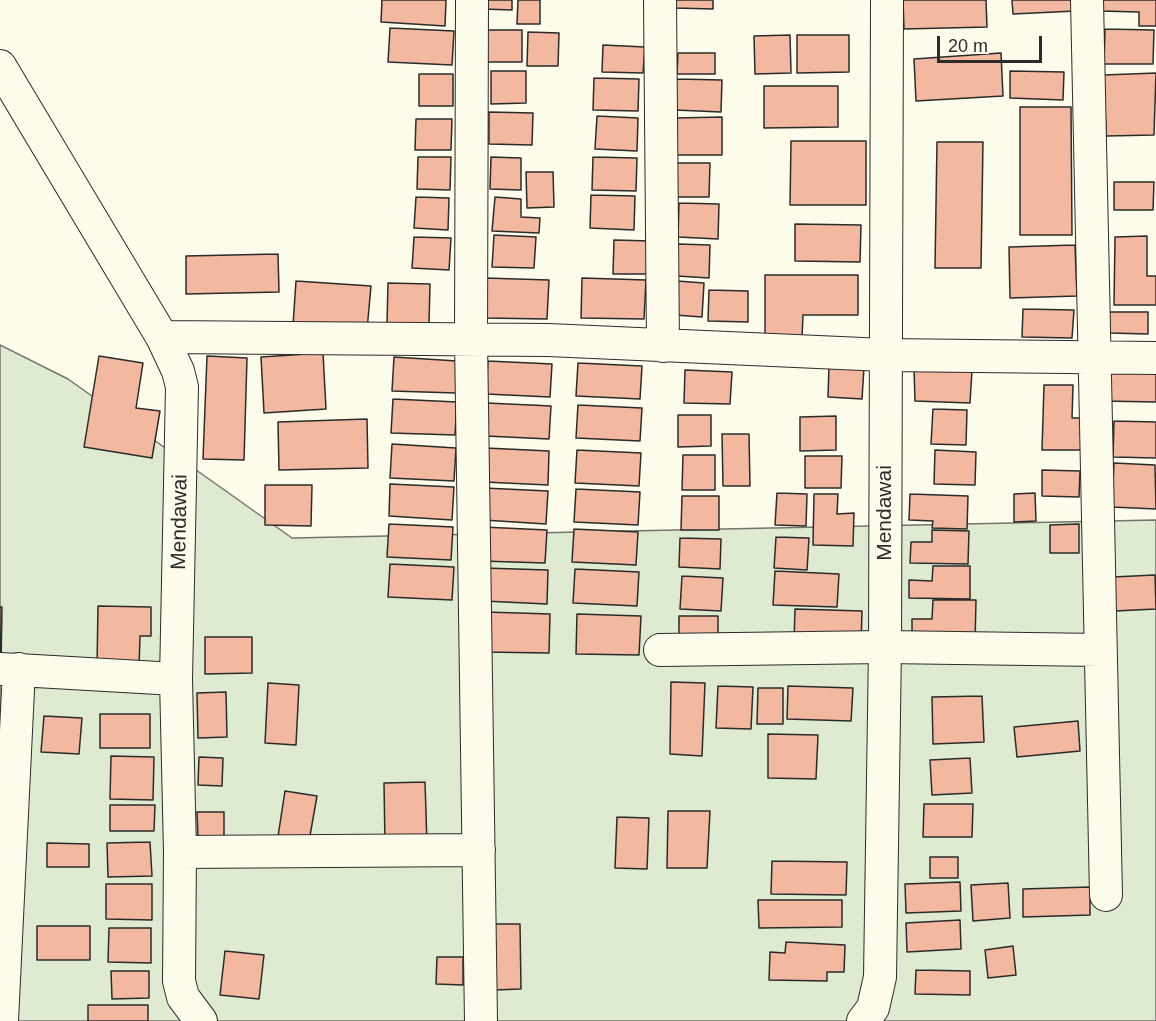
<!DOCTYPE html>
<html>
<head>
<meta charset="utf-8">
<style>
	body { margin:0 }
	#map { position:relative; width:1156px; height:1021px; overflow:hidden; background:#fdfbea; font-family:Helvetica,sans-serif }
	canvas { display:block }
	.scale { position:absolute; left:937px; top:36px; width:105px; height:27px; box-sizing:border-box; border:3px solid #2b2b2b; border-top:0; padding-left:8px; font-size:18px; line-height:21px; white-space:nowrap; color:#2b2b2b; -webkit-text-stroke:4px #fdfbea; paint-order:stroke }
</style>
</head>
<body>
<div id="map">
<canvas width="1156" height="1021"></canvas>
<div class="scale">20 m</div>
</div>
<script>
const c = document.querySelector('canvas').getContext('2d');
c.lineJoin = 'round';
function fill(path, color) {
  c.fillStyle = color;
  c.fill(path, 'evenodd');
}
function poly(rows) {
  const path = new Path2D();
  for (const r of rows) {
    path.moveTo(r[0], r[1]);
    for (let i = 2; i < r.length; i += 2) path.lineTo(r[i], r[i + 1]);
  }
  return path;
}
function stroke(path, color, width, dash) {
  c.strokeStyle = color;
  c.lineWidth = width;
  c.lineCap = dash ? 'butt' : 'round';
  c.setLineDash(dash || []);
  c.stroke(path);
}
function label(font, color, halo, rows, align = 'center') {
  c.font = font + ' Helvetica,sans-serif';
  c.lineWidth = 4.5;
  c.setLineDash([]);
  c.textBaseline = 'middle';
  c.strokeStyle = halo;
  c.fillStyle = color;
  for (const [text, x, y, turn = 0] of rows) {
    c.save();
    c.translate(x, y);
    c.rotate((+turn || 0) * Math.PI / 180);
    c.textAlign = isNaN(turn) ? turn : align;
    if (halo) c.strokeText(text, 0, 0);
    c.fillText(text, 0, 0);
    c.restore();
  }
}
const green = poly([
	[0,345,68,379,292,538,1156,520,1156,1021,0,1021,0,345]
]);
const building = poly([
	[382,0,446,0,445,26,381,22,382,0],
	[483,0,512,0,512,10,482,9,483,0],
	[518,0,540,0,540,24,517,24,518,0],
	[674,0,713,0,713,9,674,8,674,0],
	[903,0,986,0,987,27,904,29,903,0],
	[1012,0,1076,0,1076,11,1013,14,1012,0],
	[1100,0,1156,0,1156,26,1139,26,1139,12,1100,11,1100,0],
	[390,28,454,31,452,65,388,62,390,28],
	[1105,29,1154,30,1153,64,1104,64,1105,29],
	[487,30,522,30,522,62,487,62,487,30],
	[528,32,559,33,558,66,527,66,528,32],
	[790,35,791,73,755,74,754,36,790,35],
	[797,35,849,35,849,72,797,73,797,35],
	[603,45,645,47,643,73,602,72,603,45],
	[678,53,715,53,715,74,677,74,678,53],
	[1001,53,1003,96,916,101,914,59,1001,53],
	[491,71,526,71,526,103,491,104,491,71],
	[1010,71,1064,72,1063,100,1010,98,1010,71],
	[1156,73,1154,135,1106,136,1104,75,1156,73],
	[419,74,453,74,453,106,419,106,419,74],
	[594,78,639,79,638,111,593,110,594,78],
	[676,79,722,80,721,112,675,110,676,79],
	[764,86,838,86,838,127,764,128,764,86],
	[1020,107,1071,107,1072,235,1020,235,1020,107],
	[489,112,533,113,532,145,489,144,489,112],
	[597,116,638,118,637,151,595,149,597,116],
	[722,117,722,155,676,155,676,118,722,117],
	[416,119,452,119,451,150,415,150,416,119],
	[791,141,866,141,866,205,790,205,791,141],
	[937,142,983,142,981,268,935,268,937,142],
	[418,157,451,157,450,190,417,189,418,157],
	[491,157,521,158,521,190,490,189,491,157],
	[593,157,637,158,636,191,592,190,593,157],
	[677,163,710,163,709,197,677,197,677,163],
	[526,172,553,172,554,207,527,208,526,172],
	[1114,182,1154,182,1153,210,1114,210,1114,182],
	[591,195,635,196,634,230,590,228,591,195],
	[416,197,449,198,448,230,414,228,416,197],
	[495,197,521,199,521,217,540,218,539,233,492,231,495,197],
	[679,203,719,204,718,239,678,237,679,203],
	[795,224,861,225,860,262,795,261,795,224],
	[494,235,536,237,534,268,492,267,494,235],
	[1147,236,1147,276,1156,276,1156,305,1114,305,1115,237,1147,236],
	[414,237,451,238,449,270,412,268,414,237],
	[614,240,651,241,651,274,613,274,614,240],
	[678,244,710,245,709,278,677,276,678,244],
	[1075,245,1077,296,1010,298,1009,247,1075,245],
	[278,254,279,292,186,294,186,256,278,254],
	[765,275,858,275,858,315,803,315,802,337,765,337,765,275],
	[485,278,549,280,547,319,484,318,485,278],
	[582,278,646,280,644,319,581,318,582,278],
	[296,281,371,286,367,330,293,325,296,281],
	[677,281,704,283,702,317,675,315,677,281],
	[388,283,430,284,429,324,387,324,388,283],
	[709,290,748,291,748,322,708,321,709,290],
	[1023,309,1074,310,1072,338,1022,337,1023,309],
	[1109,312,1148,312,1148,334,1108,333,1109,312],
	[323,353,326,409,264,413,261,357,323,353],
	[99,356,143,363,136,408,160,411,152,458,84,447,99,356],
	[207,356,247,358,244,460,203,459,207,356],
	[394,357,457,361,456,393,392,391,394,357],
	[488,361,552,364,550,397,486,394,488,361],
	[578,363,642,366,640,399,576,396,578,363],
	[829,365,864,367,862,399,828,397,829,365],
	[914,368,972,370,970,403,915,401,914,368],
	[1104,368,1156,370,1156,402,1102,401,1104,368],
	[685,370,732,372,730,404,684,403,685,370],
	[1044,385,1073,385,1072,418,1084,418,1083,450,1042,450,1044,385],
	[393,399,457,402,455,435,391,433,393,399],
	[487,403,551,406,549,439,486,436,487,403],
	[578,405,642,408,640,441,576,438,578,405],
	[933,409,967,410,966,445,931,444,933,409],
	[678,415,711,415,711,446,678,447,678,415],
	[836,416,836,450,800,451,800,417,836,416],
	[367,419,368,468,279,470,278,422,367,419],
	[1114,421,1156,422,1156,458,1113,457,1114,421],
	[722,434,749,434,750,486,723,486,722,434],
	[392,444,456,448,454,481,390,478,392,444],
	[486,448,549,451,548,485,484,482,486,448],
	[577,450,641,453,639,486,575,483,577,450],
	[935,450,976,452,975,485,934,484,935,450],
	[683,455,715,455,715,490,682,490,683,455],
	[805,456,842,456,841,488,805,488,805,456],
	[1114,463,1155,465,1156,509,1112,507,1114,463],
	[1042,470,1080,471,1079,497,1042,496,1042,470],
	[390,484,454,487,452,520,389,516,390,484],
	[265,485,312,485,311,526,265,525,265,485],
	[484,488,548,491,546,524,483,520,484,488],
	[576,489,640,492,638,525,574,522,576,489],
	[777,493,807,494,806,526,775,525,777,493],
	[1035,493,1036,521,1014,522,1014,494,1035,493],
	[814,494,838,494,837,514,854,513,853,546,813,545,814,494],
	[910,494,968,496,967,529,932,528,933,521,909,520,910,494],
	[682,496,719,496,719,530,681,530,682,496],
	[389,524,453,527,451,560,387,557,389,524],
	[1079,524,1079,553,1050,553,1050,525,1079,524],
	[483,527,547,530,545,563,481,561,483,527],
	[574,529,638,532,636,565,572,562,574,529],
	[932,530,969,531,968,564,910,563,911,542,932,542,932,530],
	[776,537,809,538,807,570,774,568,776,537],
	[680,538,721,539,720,569,679,567,680,538],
	[390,564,454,567,452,600,388,597,390,564],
	[933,566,970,566,970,599,909,598,909,580,932,581,933,566],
	[484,568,548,570,547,604,483,601,484,568],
	[575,569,639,572,637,606,573,603,575,569],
	[775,571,839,574,837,607,773,605,775,571],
	[1155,575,1156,609,1115,611,1113,577,1155,575],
	[682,576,723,578,721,611,680,609,682,576],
	[933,600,976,600,975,644,912,645,912,619,932,619,933,600],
	[98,606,151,607,151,636,140,636,139,667,97,667,98,606],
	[0,607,2,607,1,665,0,665,0,607],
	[795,609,862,611,861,644,794,642,795,609],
	[486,612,550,614,549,653,485,652,486,612],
	[577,614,641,616,639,655,576,654,577,614],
	[679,616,718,616,718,642,679,642,679,616],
	[205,637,252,637,252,673,205,674,205,637],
	[671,682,705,683,702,756,670,754,671,682],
	[268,683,299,685,296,745,265,743,268,683],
	[718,686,753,687,751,729,716,728,718,686],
	[788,686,853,688,851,721,787,719,788,686],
	[758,688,783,688,783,724,757,724,758,688],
	[226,692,227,737,198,738,197,693,226,692],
	[982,696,984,742,933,744,932,697,982,696],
	[100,714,150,714,150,748,100,748,100,714],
	[44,716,82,718,79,754,41,752,44,716],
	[1078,721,1080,751,1017,757,1014,727,1078,721],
	[768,734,818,735,816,779,768,778,768,734],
	[111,756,154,757,153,800,110,799,111,756],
	[199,757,223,758,222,786,198,785,199,757],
	[970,758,972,793,932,795,930,760,970,758],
	[425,782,427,844,385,846,384,783,425,782],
	[285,791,317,796,308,847,277,843,285,791],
	[924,804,973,804,972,837,923,837,924,804],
	[110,805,155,805,154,831,110,831,110,805],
	[668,811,710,811,707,868,667,868,668,811],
	[197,812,224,812,224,839,198,839,197,812],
	[617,817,649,818,647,869,615,868,617,817],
	[150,842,152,876,108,877,107,843,150,842],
	[47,843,89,844,89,867,47,867,47,843],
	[930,857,958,857,958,878,930,878,930,857],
	[772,861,847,862,846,895,771,894,772,861],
	[960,882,961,911,906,913,905,884,960,882],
	[1008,883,1010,918,973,921,971,885,1008,883],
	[106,884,152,884,152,920,106,919,106,884],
	[1090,887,1090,915,1023,917,1023,889,1090,887],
	[758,900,842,900,842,927,759,928,758,900],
	[960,920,961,949,907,952,906,923,960,920],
	[492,924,520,924,521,989,493,990,492,924],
	[37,926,90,926,90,960,37,960,37,926],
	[109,928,151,928,151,963,108,962,109,928],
	[786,942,845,945,844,972,827,972,827,981,769,980,770,952,785,953,786,942],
	[1013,946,1016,975,988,978,985,950,1013,946],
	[225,951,264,955,259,999,220,995,225,951],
	[437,957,463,957,463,985,436,984,437,957],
	[916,970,970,971,970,995,915,994,916,970],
	[111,971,149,971,149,998,112,999,111,971],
	[88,1005,148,1005,148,1021,88,1021,88,1005]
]);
const street = poly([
	[472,0,471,339,481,1021],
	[660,0,663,346],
	[1087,0,1106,895],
	[0,66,162,337,178,371,182,387,176,679,180,852,179,981,183,997,201,1021],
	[162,337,548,340,885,355,1156,358],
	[660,650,885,647,1100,650],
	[0,669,176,679],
	[180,852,479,850],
	[2,1021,19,669],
	[863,1021,873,1008,880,977,885,647,887,0]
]);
const streetNames = [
	["Mendawai",885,513,-90],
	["Mendawai",180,522,-89]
];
fill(green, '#deebd1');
stroke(green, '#74746e', 1.5);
fill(building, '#f2b8a0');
stroke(building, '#2b2b2b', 1.5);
stroke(street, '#2b2b2b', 34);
stroke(street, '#fdfbea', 32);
label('21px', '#2b2b2b', '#fdfbea', streetNames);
</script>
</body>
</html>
